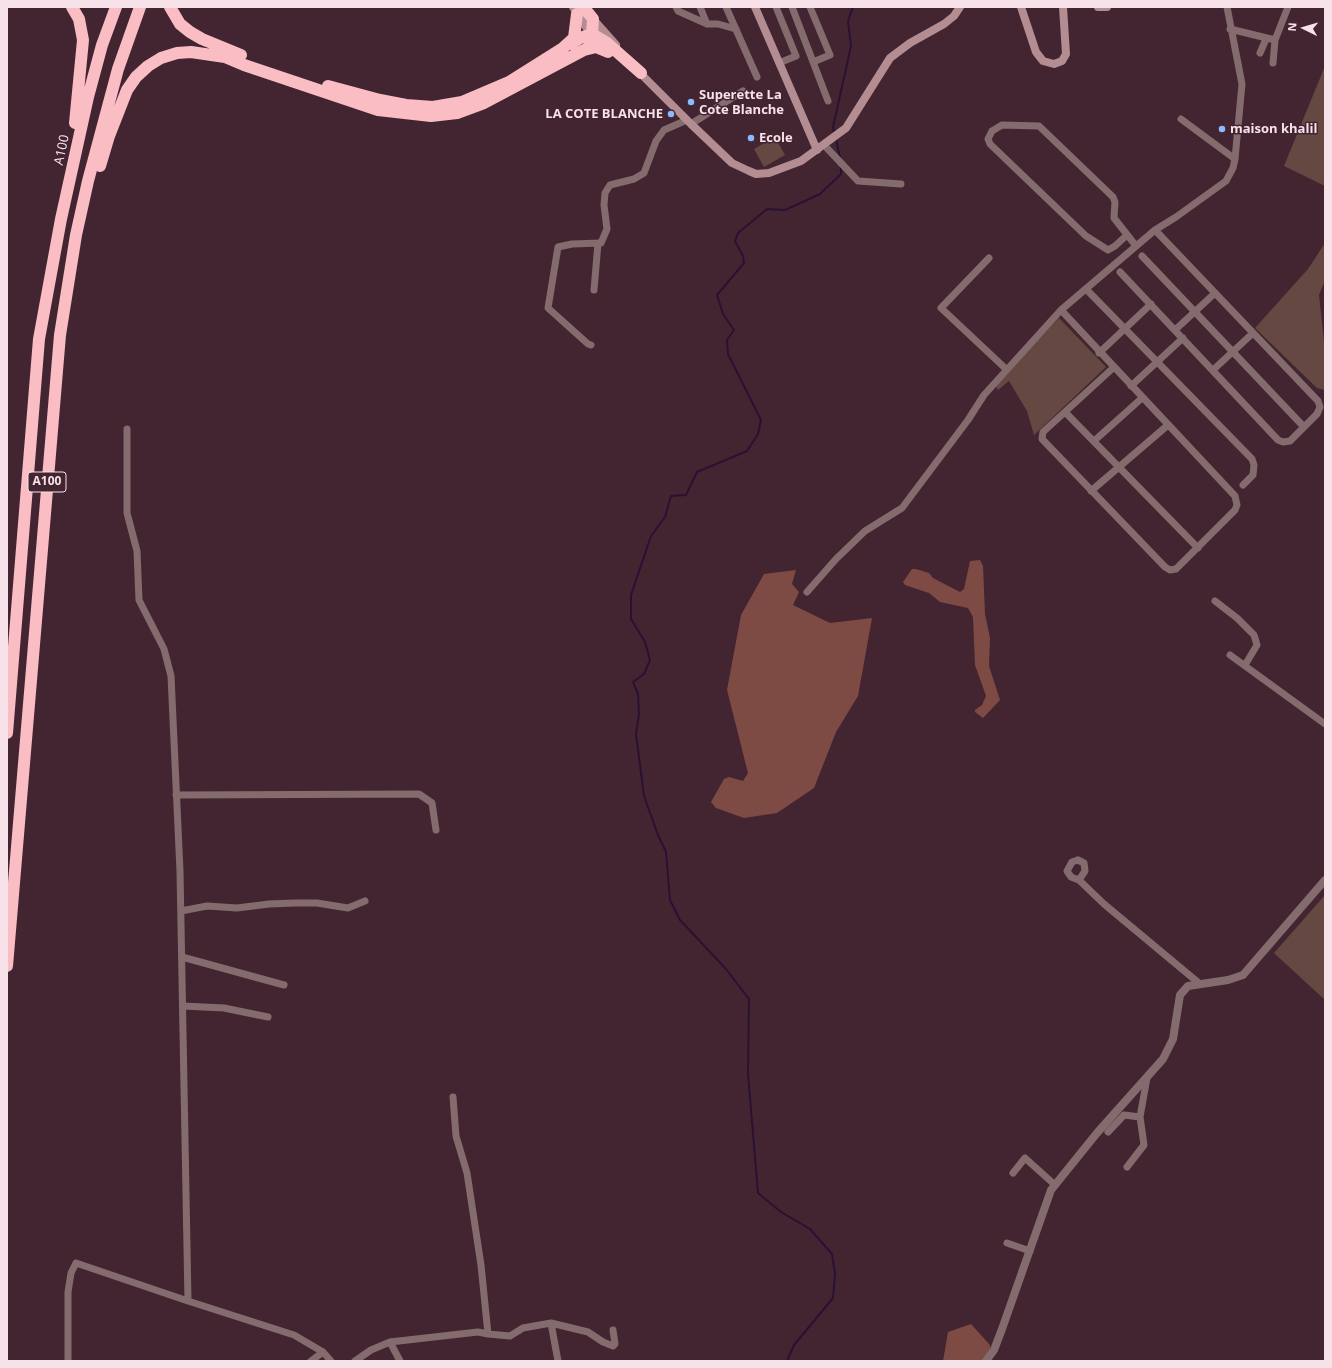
<!DOCTYPE html>
<html>
<head>
<meta charset="utf-8">
<style>
	body { margin:0 }
	#map { position:relative; width:1332px; height:1368px; overflow:hidden; background:#432532; font-family:"Open Sans",sans-serif }
	canvas { display:block }
	.frame { position:absolute; inset:0; border:8px solid #f7e2ea; pointer-events:none }
	.north { position:absolute; left:1284px; top:8px; width:40px; height:40px; -webkit-text-stroke:3px #432532; paint-order:stroke; rotate:275deg; font-size:11px; font-weight:700; line-height:16px; text-align:center; color:#f7e2ea }
	.north::after { content:''; display:block; margin:auto; width:14px; height:18px; background:#f7e2ea; clip-path:polygon(50% 0,100% 100%,50% 72%,0 100%) }
</style>
</head>
<body>
<div id="map">
<canvas width="1332" height="1368"></canvas>
<div class="frame"></div>
<div class="north">N</div>
</div>
<script>
const c = document.querySelector('canvas').getContext('2d');
c.lineJoin = 'round';
function fill(path, color) {
  c.fillStyle = color;
  c.fill(path, 'evenodd');
}
function poly(rows) {
  const path = new Path2D();
  for (const r of rows) {
    path.moveTo(r[0], r[1]);
    for (let i = 2; i < r.length; i += 2) path.lineTo(r[i], r[i + 1]);
  }
  return path;
}
function stroke(path, color, width, dash) {
  c.strokeStyle = color;
  c.lineWidth = width;
  c.lineCap = dash ? 'butt' : 'round';
  c.setLineDash(dash || []);
  c.stroke(path);
}
function label(font, color, halo, rows, align = 'center') {
  c.font = font + ' "Open Sans",sans-serif';
  c.lineWidth = 3;
  c.setLineDash([]);
  c.textBaseline = 'middle';
  c.strokeStyle = halo;
  c.fillStyle = color;
  for (const [text, x, y, turn = 0] of rows) {
    c.save();
    c.translate(x, y);
    c.rotate((+turn || 0) * Math.PI / 180);
    c.textAlign = isNaN(turn) ? turn : align;
    if (halo) c.strokeText(text, 0, 0);
    c.fillText(text, 0, 0);
    c.restore();
  }
}
const green = poly([
	[1325,66,1325,186,1284,166],
	[775,137,785,155,764,167,754,149],
	[1325,243,1325,280,1319,295,1325,351,1325,390,1317,388,1255,328,1308,269],
	[1059,318,1106,367,1034,435,1027,411,1009,381,998,390,995,385],
	[1325,895,1325,1000,1274,953]
]);
const forest = poly([
	[980,560,983,566,985,614,990,638,989,666,1000,700,983,718,975,712,975,710,982,705,986,696,975,665,973,617,968,608,940,602,929,593,905,585,903,582,912,569,916,569,929,573,933,578,960,592,964,589,970,561],
	[796,570,792,584,799,592,793,605,830,623,872,618,858,696,836,732,814,788,777,813,744,818,716,808,711,802,724,779,729,777,743,781,748,773,727,690,741,615,764,574],
	[971,1324,990,1345,991,1361,943,1361,948,1332]
]);
const stream = poly([
	[834,133,833,127,851,46,848,21,853,7],
	[836,139,840,158],
	[787,1361,794,1345,833,1298,835,1274,832,1254,810,1229,781,1212,758,1193,748,1074,749,999,726,969,680,920,670,900,666,852,658,835,644,796,636,734,639,714,638,694,633,682,644,674,650,660,645,642,631,619,631,595,651,536,665,517,671,496,686,495,697,472,747,451,758,434,761,420,728,354,727,340,734,330,723,314,717,295,744,263,743,256,735,241,738,233,767,209,785,210,820,194,841,174,841,166]
]);
const minor = poly([
	[676,7,678,11,707,24,718,24,736,29],
	[700,7,707,24],
	[726,7,757,77],
	[776,7,796,56,779,63],
	[792,7,828,101],
	[810,7,830,55,813,62],
	[1230,29,1275,40],
	[1260,53,1266,39],
	[1273,63,1275,40,1288,7],
	[1181,119,1235,159],
	[691,124,743,91],
	[824,145,858,181,901,184],
	[1127,235,1115,246,1108,250,1086,236,990,144,988,139,992,131,1002,125,1039,126,1113,197,1115,202,1114,218,1136,246],
	[1142,256,1304,427],
	[989,258,941,308,1006,369],
	[1120,272,1278,440,1283,442,1290,441,1317,414,1320,407,1318,401,1155,230],
	[1086,289,1252,459,1254,465,1253,475,1243,485],
	[594,290,598,243],
	[1061,310,1235,496,1237,505,1235,510,1176,569,1170,570,1165,567,1042,439,1043,432,1113,368],
	[1175,330,1215,293],
	[591,345,588,344,548,308,558,247,572,244,601,243,607,229,604,205,605,193,610,185,634,179,644,173,656,141,664,130,687,120],
	[1099,353,1151,304],
	[1213,370,1253,333],
	[1131,386,1183,338],
	[1065,412,1198,548],
	[1094,441,1142,398],
	[1091,491,1168,425],
	[807,592,836,559,865,531,902,508,968,420,984,395,1061,310,1155,230,1176,217,1226,181,1233,168,1235,159,1242,84,1227,7],
	[1215,601,1237,618,1254,635,1257,645,1245,665],
	[1230,655,1325,724],
	[176,795,419,794,432,803,436,830],
	[1078,860,1084,863,1085,871,1079,880,1071,877,1067,871,1072,862,1078,860],
	[1079,880,1104,904,1200,984],
	[181,911,207,906,237,908,269,904,295,903,317,903,348,908,365,901],
	[182,957,284,985],
	[183,1006,224,1008,268,1017],
	[1108,1132,1124,1115,1140,1117],
	[1127,1167,1144,1145,1140,1117,1147,1078],
	[1013,1173,1025,1158,1055,1185],
	[1007,1243,1030,1251],
	[188,1301,294,1335,323,1352],
	[551,1323,558,1361],
	[488,1334,510,1336,523,1328,551,1323,588,1332,603,1342,613,1346,615,1344,613,1330],
	[390,1342,400,1361],
	[68,1361,68,1292,71,1273,76,1263,188,1301,180,871,171,676,164,649,139,600,137,551,127,513,127,429],
	[311,1361,323,1352,331,1361],
	[355,1361,371,1350,390,1342,478,1332,488,1334,481,1265,467,1173,456,1136,453,1097]
]);
const tertiary = poly([
	[986,1361,994,1350,1002,1329,1051,1190,1097,1133,1163,1059,1173,1039,1180,995,1188,986,1228,980,1243,975,1325,880]
]);
const secondary = poly([
	[573,7,592,36],
	[755,7,817,150],
	[1021,7,1036,52,1043,61,1054,64,1062,61,1066,54,1063,7],
	[1098,7,1107,7],
	[592,18,616,45],
	[638,71,691,124,732,163,749,171,756,174,769,173,801,161,846,128,890,58,910,43,944,24,954,16,960,7]
]);
const motorway = poly([
	[72,7,79,19,83,40,75,123],
	[170,7,180,24,190,32,202,39,241,55],
	[585,9,593,19,592,34,588,40],
	[570,44,580,38,592,34,607,43,641,73],
	[328,86,380,100,406,105,433,107,462,102,509,82,563,48,574,38,577,14],
	[100,166,109,136,127,90,136,77,148,66,161,58,177,53,191,52,225,57,244,65,378,110,431,116,457,113,484,103,584,50,596,47,608,52],
	[7,733,39,339,61,219,88,97,102,45,116,7],
	[7,966,60,335,76,235,88,181,118,69,140,7]
]);
const markers = [
	[691,102,4,"#8eb9fc"],
	[671,114,4,"#8eb9fc"],
	[1222,129,4,"#8eb9fc"],
	[751,138,4,"#8eb9fc"]
];
const shields = [
	[47,482,38]
];
const shieldNames = [
	["A100",47,482]
];
const poiNames = [
	["Superette La",699,95],
	["Cote Blanche",699,110],
	["LA COTE BLANCHE",663,114,"right"],
	["maison khalil",1230,129],
	["Ecole",759,138]
];
const streetNames = [
	["A100",62,150,-78]
];
fill(green, '#654842');
fill(forest, '#7d4b43');
stroke(stream, '#2a1133', 2);
stroke(minor, '#846c6e', 7);
stroke(tertiary, '#846c6e', 8);
stroke(secondary, '#b38d91', 8);
stroke(motorway, '#f9bdc3', 12);
for (const [x, y, r, color] of markers) {
  const dot = new Path2D();
  dot.arc(x, y, r, 0, 2 * Math.PI);
  c.fillStyle = color;
  c.fill(dot);
  stroke(dot, '#432532', 1.5);
}
for (const [x, y, w] of shields) {
  const box = new Path2D();
  box.roundRect(x - w / 2, y - 10, w, 20, 3);
  c.fillStyle = '#432532';
  c.fill(box);
  stroke(box, '#f7e2ea', 1);
}
label('bold 12px', '#f7e2ea', null, shieldNames);
label('bold 13px', '#f7e2ea', '#432532', poiNames, 'left');
label('13px', '#f7e2ea', '#432532', streetNames);
</script>
</body>
</html>
